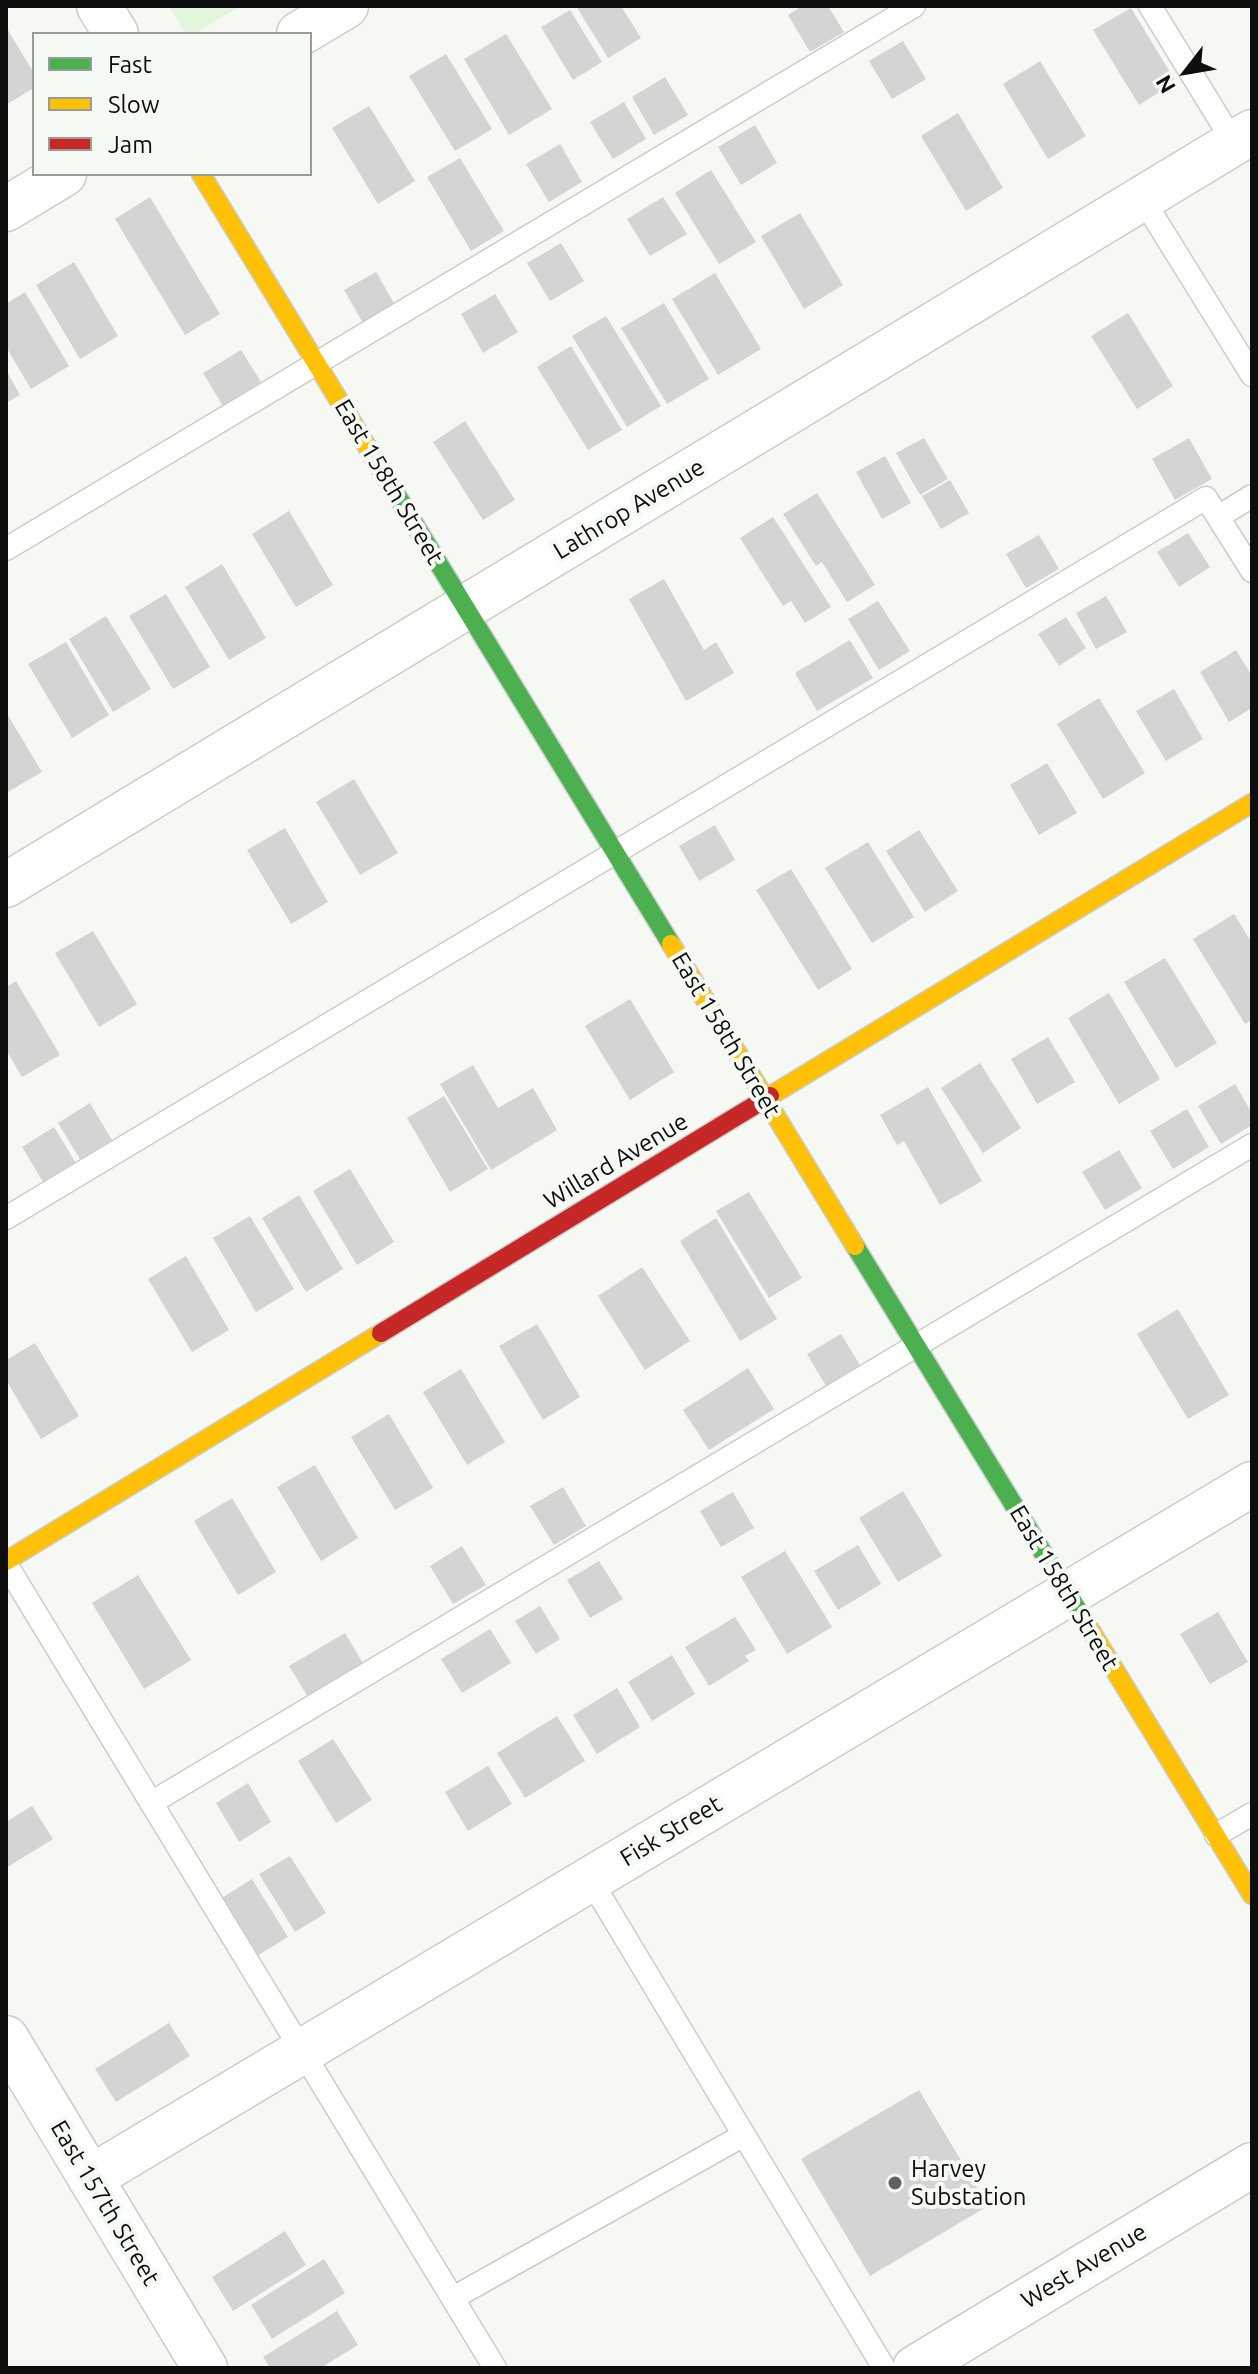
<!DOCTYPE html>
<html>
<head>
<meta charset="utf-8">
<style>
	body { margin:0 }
	#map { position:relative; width:1258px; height:2374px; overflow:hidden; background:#f6f8f4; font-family:Ubuntu,sans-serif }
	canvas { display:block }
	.frame { position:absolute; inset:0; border:8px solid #0e0f0d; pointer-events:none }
	.legend { position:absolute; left:32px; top:32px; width:280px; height:144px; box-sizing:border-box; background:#f5f9f3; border:2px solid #999b97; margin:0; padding:10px 14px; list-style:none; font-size:24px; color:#0e0f0d }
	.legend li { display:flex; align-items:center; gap:16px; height:40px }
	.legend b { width:40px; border:2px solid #999b97 }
	.north { position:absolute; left:1146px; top:32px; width:80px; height:80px; -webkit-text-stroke:6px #f5f9f3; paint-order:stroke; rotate:239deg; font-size:22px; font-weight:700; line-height:32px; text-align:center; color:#0e0f0d }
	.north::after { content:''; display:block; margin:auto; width:28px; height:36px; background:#0e0f0d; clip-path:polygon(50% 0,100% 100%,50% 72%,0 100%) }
</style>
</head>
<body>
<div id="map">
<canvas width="1258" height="2374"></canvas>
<div class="frame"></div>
<ul class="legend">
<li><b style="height:10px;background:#4caf50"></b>Fast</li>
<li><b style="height:10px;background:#ffc107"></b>Slow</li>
<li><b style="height:10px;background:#c62828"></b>Jam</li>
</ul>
<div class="north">N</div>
</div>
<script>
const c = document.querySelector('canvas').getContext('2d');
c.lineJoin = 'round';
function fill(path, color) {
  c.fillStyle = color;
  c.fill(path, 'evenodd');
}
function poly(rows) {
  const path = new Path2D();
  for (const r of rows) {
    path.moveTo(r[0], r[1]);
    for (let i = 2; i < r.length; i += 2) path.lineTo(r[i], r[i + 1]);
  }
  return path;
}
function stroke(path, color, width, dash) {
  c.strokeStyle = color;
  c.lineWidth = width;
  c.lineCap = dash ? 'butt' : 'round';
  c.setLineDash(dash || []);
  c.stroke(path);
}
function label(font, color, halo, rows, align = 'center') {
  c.font = font + ' Ubuntu,sans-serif';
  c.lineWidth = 8;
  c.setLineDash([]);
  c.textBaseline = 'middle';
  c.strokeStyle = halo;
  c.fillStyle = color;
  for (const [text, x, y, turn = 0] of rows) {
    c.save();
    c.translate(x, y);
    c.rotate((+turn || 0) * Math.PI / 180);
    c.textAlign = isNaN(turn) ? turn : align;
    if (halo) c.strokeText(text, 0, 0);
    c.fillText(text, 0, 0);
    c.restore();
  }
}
const green = poly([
	[169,6,240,6,194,34,186,34]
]);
const building = poly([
	[576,6,621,6,641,38,608,58],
	[802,6,828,6,844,32,810,52,788,15],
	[1131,8,1176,82,1139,105,1093,30],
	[570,10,602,62,573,80,541,27],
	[6,27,34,73,34,88,6,105],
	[506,34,552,109,509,135,464,59],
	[903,41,926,79,892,99,869,61],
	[446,54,492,129,455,151,409,76],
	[1040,61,1086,136,1048,159,1003,84],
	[665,77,688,115,654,135,632,97],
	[624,102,646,139,613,159,590,122],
	[369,106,415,181,378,204,332,128],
	[958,113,1003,188,966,211,921,136],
	[755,125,777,163,741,185,718,147],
	[560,144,582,182,549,202,526,164],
	[460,158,504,231,471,251,427,177],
	[711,170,756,242,719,264,675,193],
	[150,197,220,314,185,335,115,219],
	[663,197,687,234,650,256,627,219],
	[800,213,843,285,804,309,761,236],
	[561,243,584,281,550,301,527,263],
	[74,262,118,336,80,359,36,285],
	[376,272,395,305,363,323,344,290],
	[715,273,761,349,718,375,672,299],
	[25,292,69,366,31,389,6,347,6,304],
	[495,294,518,332,483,353,461,314],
	[664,303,709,379,667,404,621,328],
	[1128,313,1173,386,1137,409,1091,336],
	[606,316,661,406,627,427,572,336],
	[571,346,622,430,588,450,537,367],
	[241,350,261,382,223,406,203,373],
	[6,370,20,395,6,403],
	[465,421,515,500,483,520,433,442],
	[924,438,948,479,920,495,896,453],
	[1189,438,1212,479,1175,500,1152,459],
	[885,456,911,503,882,519,856,472],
	[950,480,969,513,941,529,922,496],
	[817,493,875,585,847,602,822,562,816,566,783,514],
	[289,511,333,585,296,607,252,534],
	[773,517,831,607,805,623,791,601,783,606,740,538],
	[1188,533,1210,567,1179,587,1157,552],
	[1039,535,1059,569,1026,588,1006,554],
	[222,564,266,638,229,660,185,587],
	[664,579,704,650,716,642,734,673,686,701,629,599],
	[166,594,210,667,173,689,129,616],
	[1106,596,1127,632,1096,649,1076,613],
	[878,601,910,651,879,670,848,619],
	[106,616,151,689,113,712,69,639],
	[1066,617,1086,648,1059,666,1038,634],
	[850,640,873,678,817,711,795,673],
	[66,642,109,715,72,738,28,664],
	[1236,650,1252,676,1252,708,1229,722,1200,672],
	[1174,689,1203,739,1166,761,1136,711],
	[1099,698,1145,773,1103,799,1057,724],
	[6,712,42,772,6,793],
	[1047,763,1077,813,1039,835,1010,785],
	[354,779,398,853,360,875,316,802],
	[715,825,735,860,699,881,679,846],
	[285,828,328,902,291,924,247,850],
	[919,830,958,891,925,912,886,851],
	[868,842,914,917,872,943,825,868],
	[791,869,852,969,818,990,756,890],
	[1234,914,1252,943,1252,1020,1245,1024,1193,939],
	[93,931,137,1004,99,1027,55,953],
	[1165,958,1217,1043,1176,1068,1124,982],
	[16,981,60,1055,22,1077,6,1050,6,987],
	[1109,993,1160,1079,1119,1104,1068,1018],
	[630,999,674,1072,630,1100,585,1026],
	[1048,1037,1075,1082,1037,1104,1011,1059],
	[980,1063,1021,1128,983,1153,941,1088],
	[473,1065,498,1108,533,1088,557,1130,491,1170,440,1084],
	[1235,1084,1252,1113,1252,1125,1221,1144,1198,1106],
	[928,1087,982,1181,940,1205,904,1141,897,1145,880,1115],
	[444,1096,488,1169,450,1192,407,1118],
	[90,1103,113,1142,81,1161,58,1123],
	[1187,1109,1209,1147,1173,1169,1150,1131],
	[54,1127,77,1165,45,1185,22,1147],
	[1119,1150,1142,1188,1105,1210,1082,1172],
	[350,1169,394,1242,357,1265,313,1191],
	[749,1192,802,1278,769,1298,716,1211],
	[299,1195,343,1269,306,1292,262,1218],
	[250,1216,294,1289,256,1312,213,1238],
	[716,1218,777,1319,740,1341,680,1241],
	[186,1256,229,1330,192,1352,148,1279],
	[642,1267,690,1341,645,1370,598,1296],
	[1178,1309,1229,1395,1188,1419,1137,1334],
	[537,1324,580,1397,543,1420,499,1346],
	[841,1334,860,1365,826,1386,807,1354],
	[35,1343,79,1416,41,1439,6,1380,6,1360],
	[748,1368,774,1409,709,1450,683,1410],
	[461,1369,505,1442,467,1465,423,1392],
	[389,1414,433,1488,395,1510,351,1437],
	[315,1465,358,1538,321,1561,277,1487],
	[563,1487,586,1526,554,1545,530,1506],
	[903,1491,942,1556,898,1582,859,1518],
	[733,1492,754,1528,721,1547,700,1511],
	[232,1498,276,1572,238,1595,194,1521],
	[858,1545,881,1584,838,1610,814,1571],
	[462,1546,486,1585,453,1604,430,1566],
	[785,1551,832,1627,787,1654,741,1577],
	[599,1561,623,1599,590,1618,567,1580],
	[138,1575,191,1660,144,1689,92,1603],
	[540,1606,560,1639,536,1654,515,1621],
	[1218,1612,1248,1662,1210,1684,1180,1634],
	[735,1617,756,1650,745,1656,749,1661,709,1686,685,1647],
	[490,1629,511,1663,462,1693,441,1659],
	[345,1633,364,1665,308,1697,289,1666],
	[672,1655,695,1694,652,1721,628,1682],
	[617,1688,640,1727,597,1754,573,1715],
	[557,1716,585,1761,525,1798,497,1753],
	[333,1739,372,1800,336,1823,298,1761],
	[488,1766,512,1804,468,1831,445,1792],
	[248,1783,271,1822,239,1842,216,1803],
	[32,1806,53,1839,6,1868,6,1822],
	[290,1856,326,1913,295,1932,259,1874],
	[252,1879,288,1937,257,1956,222,1898],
	[169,2023,190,2056,116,2102,95,2069],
	[919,2090,988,2206,870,2276,801,2159],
	[285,2231,306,2265,233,2311,212,2277],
	[324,2259,345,2293,272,2339,251,2305],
	[337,2311,358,2345,321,2368,270,2368,263,2357]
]);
const lane = poly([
	[1150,6,1234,143],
	[1142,198,1252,375],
	[1218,517,1252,496],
	[6,549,914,6],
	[6,1218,1206,498,1252,571],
	[6,1564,495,2368],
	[151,1803,1252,1145],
	[1216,1835,1252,1814],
	[590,1879,884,2368],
	[453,2298,744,2135]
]);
const street = poly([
	[99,6,116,34],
	[299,34,346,6],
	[6,209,64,174],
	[6,885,1252,132],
	[6,2038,205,2368],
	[90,2178,1252,1484],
	[915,2368,1252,2165]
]);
const fast = poly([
	[385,476,671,944],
	[855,1246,1083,1618]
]);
const slow = poly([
	[201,174,385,476],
	[671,944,855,1246],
	[770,1096,1252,803],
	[6,1561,381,1333],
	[1083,1618,1252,1895]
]);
const jam = poly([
	[381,1333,770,1096]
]);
const markers = [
	[895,2183,8,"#5f615e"]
];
const streetNames = [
	["East 158th Street",389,482,59],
	["Lathrop Avenue",629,509,-31],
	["East 158th Street",726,1035,59],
	["Willard Avenue",616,1161,-31],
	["East 158th Street",1064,1588,59],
	["Fisk Street",671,1831,-31],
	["East 157th Street",105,2203,59],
	["West Avenue",1084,2266,-31]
];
const poiNames = [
	["Harvey",911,2169],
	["Substation",911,2197]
];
fill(green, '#e4f5dd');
fill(building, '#d4d5d2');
stroke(lane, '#cbcdca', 25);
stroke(street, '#cbcdca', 47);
stroke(fast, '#cbcdca', 21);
stroke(slow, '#cbcdca', 21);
stroke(jam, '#cbcdca', 21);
stroke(lane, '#fefefd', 22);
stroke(street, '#fefefd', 44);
stroke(fast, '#4caf50', 18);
stroke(slow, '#ffc107', 18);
stroke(jam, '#c62828', 18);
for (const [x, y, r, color] of markers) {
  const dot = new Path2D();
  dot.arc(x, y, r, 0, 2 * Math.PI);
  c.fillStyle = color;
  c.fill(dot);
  stroke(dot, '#f5f9f3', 3);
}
label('24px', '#0e0f0d', '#f5f9f3', streetNames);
label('24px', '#0e0f0d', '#f5f9f3', poiNames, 'left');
</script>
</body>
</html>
